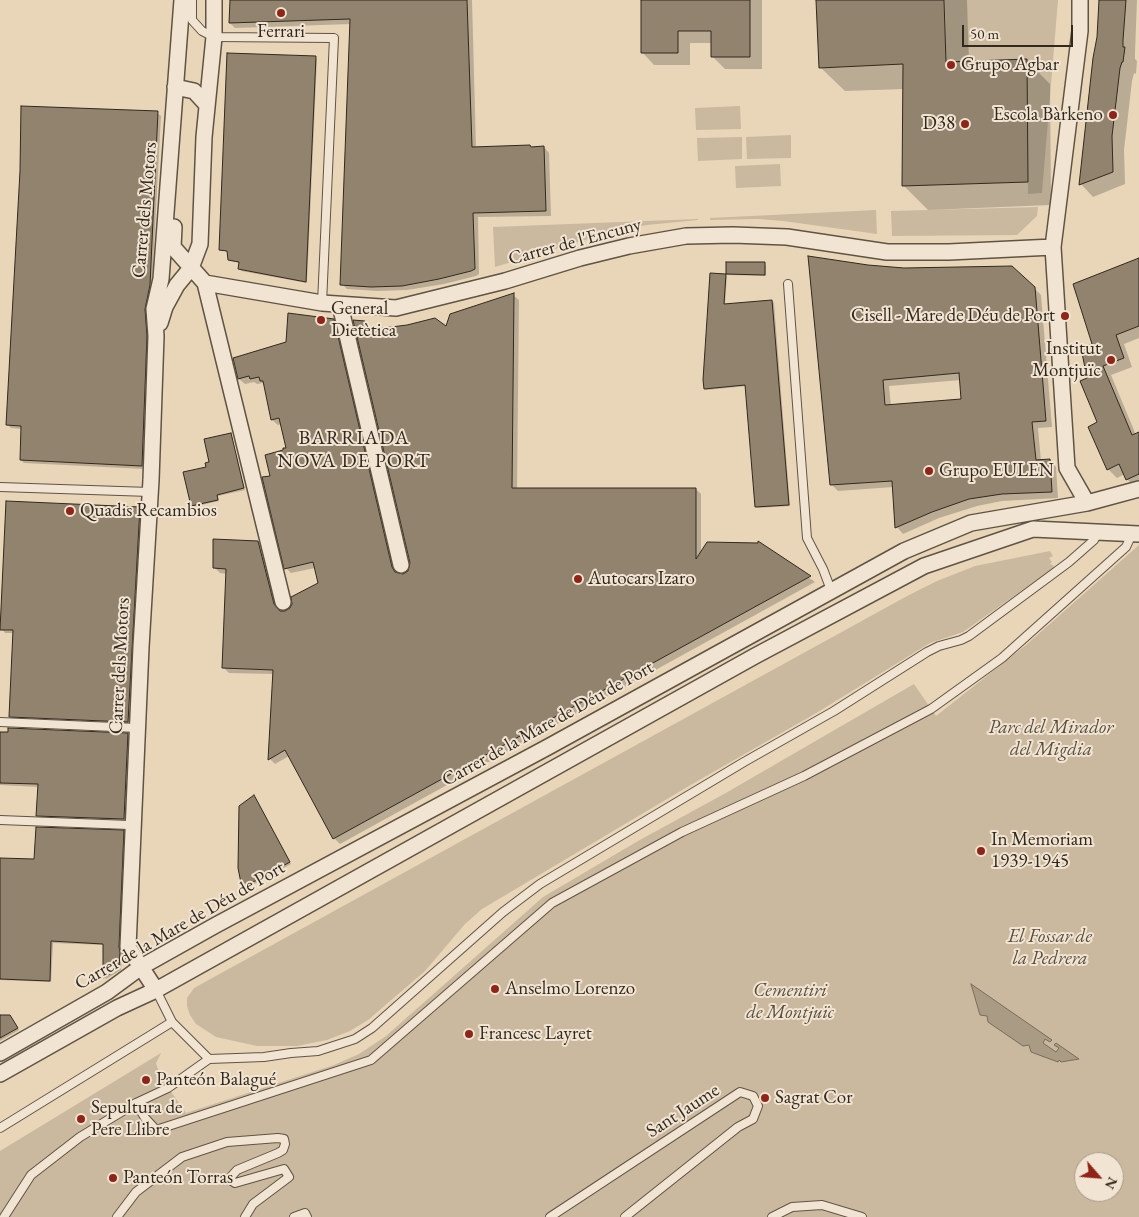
<!DOCTYPE html>
<html>
<head>
<meta charset="utf-8">
<style>
	body { margin:0 }
	#map { position:relative; width:1139px; height:1217px; overflow:hidden; background:#e9d6b9; font-family:"EB Garamond",serif }
	canvas { display:block }
	.north { position:absolute; left:1074px; top:1152px; width:50px; height:50px; box-sizing:border-box; background:#f1e4d2; border:1px solid #a4998a; border-radius:50%; rotate:117deg; font-size:14px; font-weight:700; line-height:20px; text-align:center; color:#31291d }
	.north::after { content:''; display:block; margin:auto; width:18px; height:22px; background:#8f2418; clip-path:polygon(50% 0,100% 100%,50% 72%,0 100%) }
	.scale { position:absolute; left:962px; top:25px; width:111px; height:22px; box-sizing:border-box; border:2px solid #31291d; border-top:0; padding-left:6px; font-size:15px; line-height:18px; white-space:nowrap; color:#31291d; -webkit-text-stroke:4px #f1e4d2; paint-order:stroke }
</style>
</head>
<body>
<div id="map">
<canvas width="1139" height="1217"></canvas>
<div class="north">N</div>
<div class="scale">50 m</div>
</div>
<script>
const c = document.querySelector('canvas').getContext('2d');
c.lineJoin = 'round';
function fill(path, color) {
  c.fillStyle = color;
  c.fill(path, 'evenodd');
}
function poly(rows) {
  const path = new Path2D();
  for (const r of rows) {
    path.moveTo(r[0], r[1]);
    for (let i = 2; i < r.length; i += 2) path.lineTo(r[i], r[i + 1]);
  }
  return path;
}
function stroke(path, color, width, dash) {
  c.strokeStyle = color;
  c.lineWidth = width;
  c.lineCap = dash ? 'butt' : 'round';
  c.setLineDash(dash || []);
  c.stroke(path);
}
function label(font, color, halo, rows, align = 'center') {
  c.font = font + ' "EB Garamond",serif';
  c.lineWidth = 4;
  c.setLineDash([]);
  c.textBaseline = 'middle';
  c.strokeStyle = halo;
  c.fillStyle = color;
  for (const [text, x, y, turn = 0] of rows) {
    c.save();
    c.translate(x, y);
    c.rotate((+turn || 0) * Math.PI / 180);
    c.textAlign = isNaN(turn) ? turn : align;
    if (halo) c.strokeText(text, 0, 0);
    c.fillText(text, 0, 0);
    c.restore();
  }
}
const green = poly([
	[945,0,1058,0,1042,193,1028,194,1027,59,946,62],
	[740,106,741,129,696,130,695,108],
	[791,135,791,158,747,159,746,137],
	[742,137,742,159,698,161,697,138],
	[780,164,781,186,736,188,735,166],
	[1038,207,1037,216,1017,235,892,236,891,211],
	[876,210,877,234,783,221,758,219,710,220,710,218],
	[698,219,698,220,647,225,618,230,495,267,493,227],
	[1139,545,1139,1217,0,1217,0,1151,161,1053,156,1063,160,1076,186,1113,334,1065,359,1054,386,1036,543,897,638,841,724,794,914,684,936,716,1026,645],
	[1084,1162,1114,1162,1114,1192,1084,1192],
	[1050,551,1053,556,1049,558,1052,562,1050,564,1053,565,1054,568,963,632,930,643,818,712,694,783,482,909,465,924,425,971,368,1020,350,1031,327,1040,297,1046,257,1046,216,1037,196,1024,190,1015,187,1006,187,998,194,988,909,595,937,581,975,566]
]);
const water = poly([
	[971,984,1052,1040,1050,1042,1045,1039,1043,1043,1056,1052,1059,1048,1054,1045,1056,1043,1079,1059,1061,1062,1059,1060,1058,1062,1031,1052,1029,1045,1023,1046,988,1022,987,1016,980,1015,971,984]
]);
const shadow = poly([
	[231,0,472,0,476,148,544,147,549,153,551,216,478,217,479,274,476,276,444,284,407,290,377,291,347,289,342,284,351,24,235,28,230,23],
	[642,0,762,0,762,69,725,69,712,56,712,43,690,43,690,65,654,65,642,52],
	[818,0,967,0,969,63,1026,60,1050,84,1051,205,928,210,904,186,904,89,845,91,820,67],
	[1100,0,1137,0,1135,53,1135,59,1137,61,1136,74,1134,73,1132,81,1124,150,1125,184,1093,197,1081,184,1100,14],
	[315,57,317,59,307,283,241,271,240,269,240,263,230,261,228,252,220,249],
	[157,113,161,116,149,340,145,469,24,463,21,460,22,429,11,428,8,425],
	[810,258,1034,288,1041,295,1052,427,1038,428,1041,461,1049,460,1056,467,1058,498,1002,501,977,506,939,518,903,534,897,527,893,487,838,491,831,484],
	[961,380,962,400,891,406,889,386],
	[1139,259,1139,338,1124,344,1132,367,1111,375,1136,435,1139,433,1139,487,1136,488,1127,479,1125,474,1117,478,1108,469,1088,379,1093,345],
	[727,264,764,264,766,265,766,276,727,275],
	[711,274,727,276,725,305,772,301,774,303,790,506,758,508,756,507,747,386,706,390,705,389],
	[513,295,519,300,517,489,696,489,701,494,701,554,759,543,815,582,340,844,334,838,289,756,275,764,270,759,274,674,229,673,223,667,227,574,220,573,215,568,258,542,264,548,279,611,285,612,319,584,315,568,291,573,286,568,284,451,287,448,282,424,278,425,272,420,265,385,263,383,257,384,254,382,245,384,239,379,234,359,288,343,333,320,339,326,397,574,408,573,411,563,364,322,370,328,370,331,447,328],
	[230,434,245,490,218,496,219,501,193,507,192,505,211,463],
	[139,508,143,512,132,725,14,720,10,716,14,633,5,633,2,629],
	[0,733,127,734,131,738,127,822,41,819,38,815,39,787,0,785],
	[255,798,291,864,245,889,239,867],
	[123,832,125,834,120,950,122,955,121,970,106,979,104,977,105,945,53,943,51,982,0,980,0,859,35,861],
	[0,1016,12,1018,19,1030,0,1041]
]);
const building = poly([
	[230,0,467,0,472,147,530,145,531,147,544,146,546,211,473,213,475,269,471,271,439,279,402,286,371,287,340,285,350,19,229,23,230,0],
	[641,0,750,0,750,57,711,57,711,31,678,31,678,53,641,53,641,0],
	[816,0,944,0,946,62,1027,59,1028,182,902,186,903,64,819,68,816,0],
	[1099,0,1126,0,1123,40,1123,47,1125,47,1123,62,1122,62,1120,68,1112,136,1113,172,1079,185,1093,58,1097,37,1099,0],
	[227,53,316,56,306,282,238,269,239,262,228,260,227,251,219,250,227,53],
	[21,106,158,111,150,285,145,309,147,336,142,466,20,460,21,426,6,425,20,171,21,106],
	[808,256,868,265,904,268,1012,266,1035,287,1046,421,1032,422,1036,460,1050,459,1052,492,1002,494,969,499,932,512,895,528,892,481,830,485,808,256],
	[959,373,961,399,885,405,883,380,959,373],
	[1139,258,1139,326,1116,335,1124,358,1103,366,1132,435,1139,432,1139,474,1126,480,1119,464,1107,470,1088,427,1097,422,1080,381,1087,378,1081,348,1092,344,1073,284,1139,258],
	[726,262,765,262,765,275,726,274,724,304,772,300,789,505,755,507,745,385,704,389,703,380,710,273,726,274,726,262],
	[514,293,512,488,696,488,696,559,707,542,758,543,758,541,811,576,333,839,285,750,268,760,273,670,222,668,226,569,213,568,213,539,258,541,274,604,280,611,285,611,290,608,292,604,291,597,318,583,313,562,284,569,262,477,270,476,265,455,283,450,283,448,286,448,279,418,271,420,263,381,260,381,259,377,250,379,249,376,238,379,233,358,286,342,288,313,334,319,392,567,395,572,403,574,408,571,410,563,353,320,365,321,367,330,407,325,435,318,446,326,450,314,514,293],
	[231,433,244,488,217,495,218,500,191,506,183,472,206,467,205,463,209,462,204,439,231,433],
	[6,501,140,507,128,722,9,717,13,630,0,630,6,501],
	[8,728,128,733,124,819,36,816,38,784,0,783,0,732,8,732,8,728],
	[254,795,290,862,242,888,238,868,239,806,254,795],
	[36,827,124,830,119,947,120,952,119,968,103,978,103,944,51,941,50,981,0,979,0,858,34,859,36,827],
	[0,1015,10,1015,18,1028,0,1038,0,1015]
]);
const lane = poly([
	[192,0,192,20,202,31,214,37,334,38,322,303],
	[788,284,807,538,823,569,831,590],
	[0,487,150,492],
	[0,722,137,728],
	[0,820,129,825,133,824],
	[156,990,172,1022,209,1059,264,1057,291,1053,318,1051,355,1039,372,1028,503,912,540,884,744,762,834,711,927,652,939,646,961,640,969,636,1069,562,1094,540,1098,532],
	[136,1103,145,1118,156,1130,371,1060,552,903,682,832,804,776,931,709,1002,658,1126,547,1132,534],
	[0,1128,172,1022],
	[4,1217,31,1175,80,1137,136,1103,168,1088,209,1059],
	[117,1217,136,1192,182,1157,227,1142,278,1138,284,1139,285,1144,283,1150,278,1153,237,1170,229,1179,235,1183,284,1169,289,1177,253,1204,245,1217],
	[294,1217,305,1213,307,1217],
	[550,1217,740,1092,753,1096,758,1106,753,1119,738,1127,625,1217],
	[772,1217,792,1207,822,1205,862,1217]
]);
const street = poly([
	[1080,0,1080,31,1053,247,1067,468,1087,503],
	[175,87,194,91,207,105],
	[174,227,173,247,205,283,322,303,396,308,505,281,580,258,629,246,686,236,733,235,787,237,887,252,949,252,1053,247],
	[205,283,283,602],
	[340,305,401,565],
	[160,323,165,307,177,285,191,268,200,244,204,137,214,37,214,0],
	[156,990,128,947,141,647,151,480,156,336,154,309,161,279,182,0],
	[0,1053,107,992,141,967,216,925,548,747,904,551,971,523,1087,503,1139,489],
	[0,1074,117,1008,156,990,755,656,924,566,1033,529,1139,534]
]);
const markers = [
	[281,13,5,"#8f2418"],
	[951,65,5,"#8f2418"],
	[1113,115,5,"#8f2418"],
	[965,124,5,"#8f2418"],
	[1065,316,5,"#8f2418"],
	[321,320,5,"#8f2418"],
	[1111,360,5,"#8f2418"],
	[929,471,5,"#8f2418"],
	[70,511,5,"#8f2418"],
	[578,579,5,"#8f2418"],
	[981,851,5,"#8f2418"],
	[495,989,5,"#8f2418"],
	[469,1034,5,"#8f2418"],
	[146,1080,5,"#8f2418"],
	[765,1098,5,"#8f2418"],
	[81,1119,5,"#8f2418"],
	[113,1178,5,"#8f2418"]
];
const poiNames = [
	["Ferrari",281,32,"center"],
	["Grupo Agbar",961,65],
	["Escola Bàrkeno",1103,115,"right"],
	["D38",955,124,"right"],
	["General",331,309],
	["Dietètica",331,331],
	["Cisell - Mare de Déu de Port",1055,316,"right"],
	["Institut",1101,349,"right"],
	["Montjuïc",1101,371,"right"],
	["Grupo EULEN",939,471],
	["Quadis Recambios",80,511],
	["Autocars Izaro",588,579],
	["In Memoriam",991,840],
	["1939-1945",991,862],
	["Anselmo Lorenzo",505,989],
	["Francesc Layret",479,1034],
	["Panteón Balagué",156,1080],
	["Sagrat Cor",775,1098],
	["Sepultura de",91,1108],
	["Pere Llibre",91,1130],
	["Panteón Torras",123,1178]
];
const streetNames = [
	["Carrer dels Motors",145,210,-85],
	["Carrer de l'Encuny",575,242,-15],
	["Carrer dels Motors",120,666,-87],
	["Carrer de la Mare de Déu de Port",548,724,-29],
	["Carrer de la Mare de Déu de Port",180,926,-30],
	["Sant Jaume",683,1111,-33]
];
const parkNames = [
	["Parc del Mirador",1051,728],
	["del Migdia",1051,750],
	["El Fossar de",1050,937],
	["la Pedrera",1050,959],
	["Cementiri",790,991],
	["de Montjuïc",790,1013]
];
const neighbourhoodNames = [
	["BARRIADA",354,439],
	["NOVA DE PORT",354,462]
];
fill(green, '#cab99e');
fill(water, '#aa9b84');
stroke(water, '#7a6d5b', 1);
fill(shadow, '#0003');
fill(building, '#91836e');
stroke(building, '#31291d', 1);
stroke(lane, '#5f5444', 10);
stroke(street, '#5f5444', 18);
stroke(lane, '#f1e4d2', 8);
stroke(street, '#f1e4d2', 15);
for (const [x, y, r, color] of markers) {
  const dot = new Path2D();
  dot.arc(x, y, r, 0, 2 * Math.PI);
  c.fillStyle = color;
  c.fill(dot);
  stroke(dot, '#f1e4d2', 2);
}
label('19px', '#31291d', '#f1e4d2', poiNames, 'left');
label('19px', '#31291d', '#f1e4d2', streetNames);
label('italic 19px', '#574d3d', '#f1e4d2', parkNames);
c.letterSpacing = '1px';
label('20px', '#31291d', '#f1e4d2', neighbourhoodNames);
c.letterSpacing = '0px';
</script>
</body>
</html>
